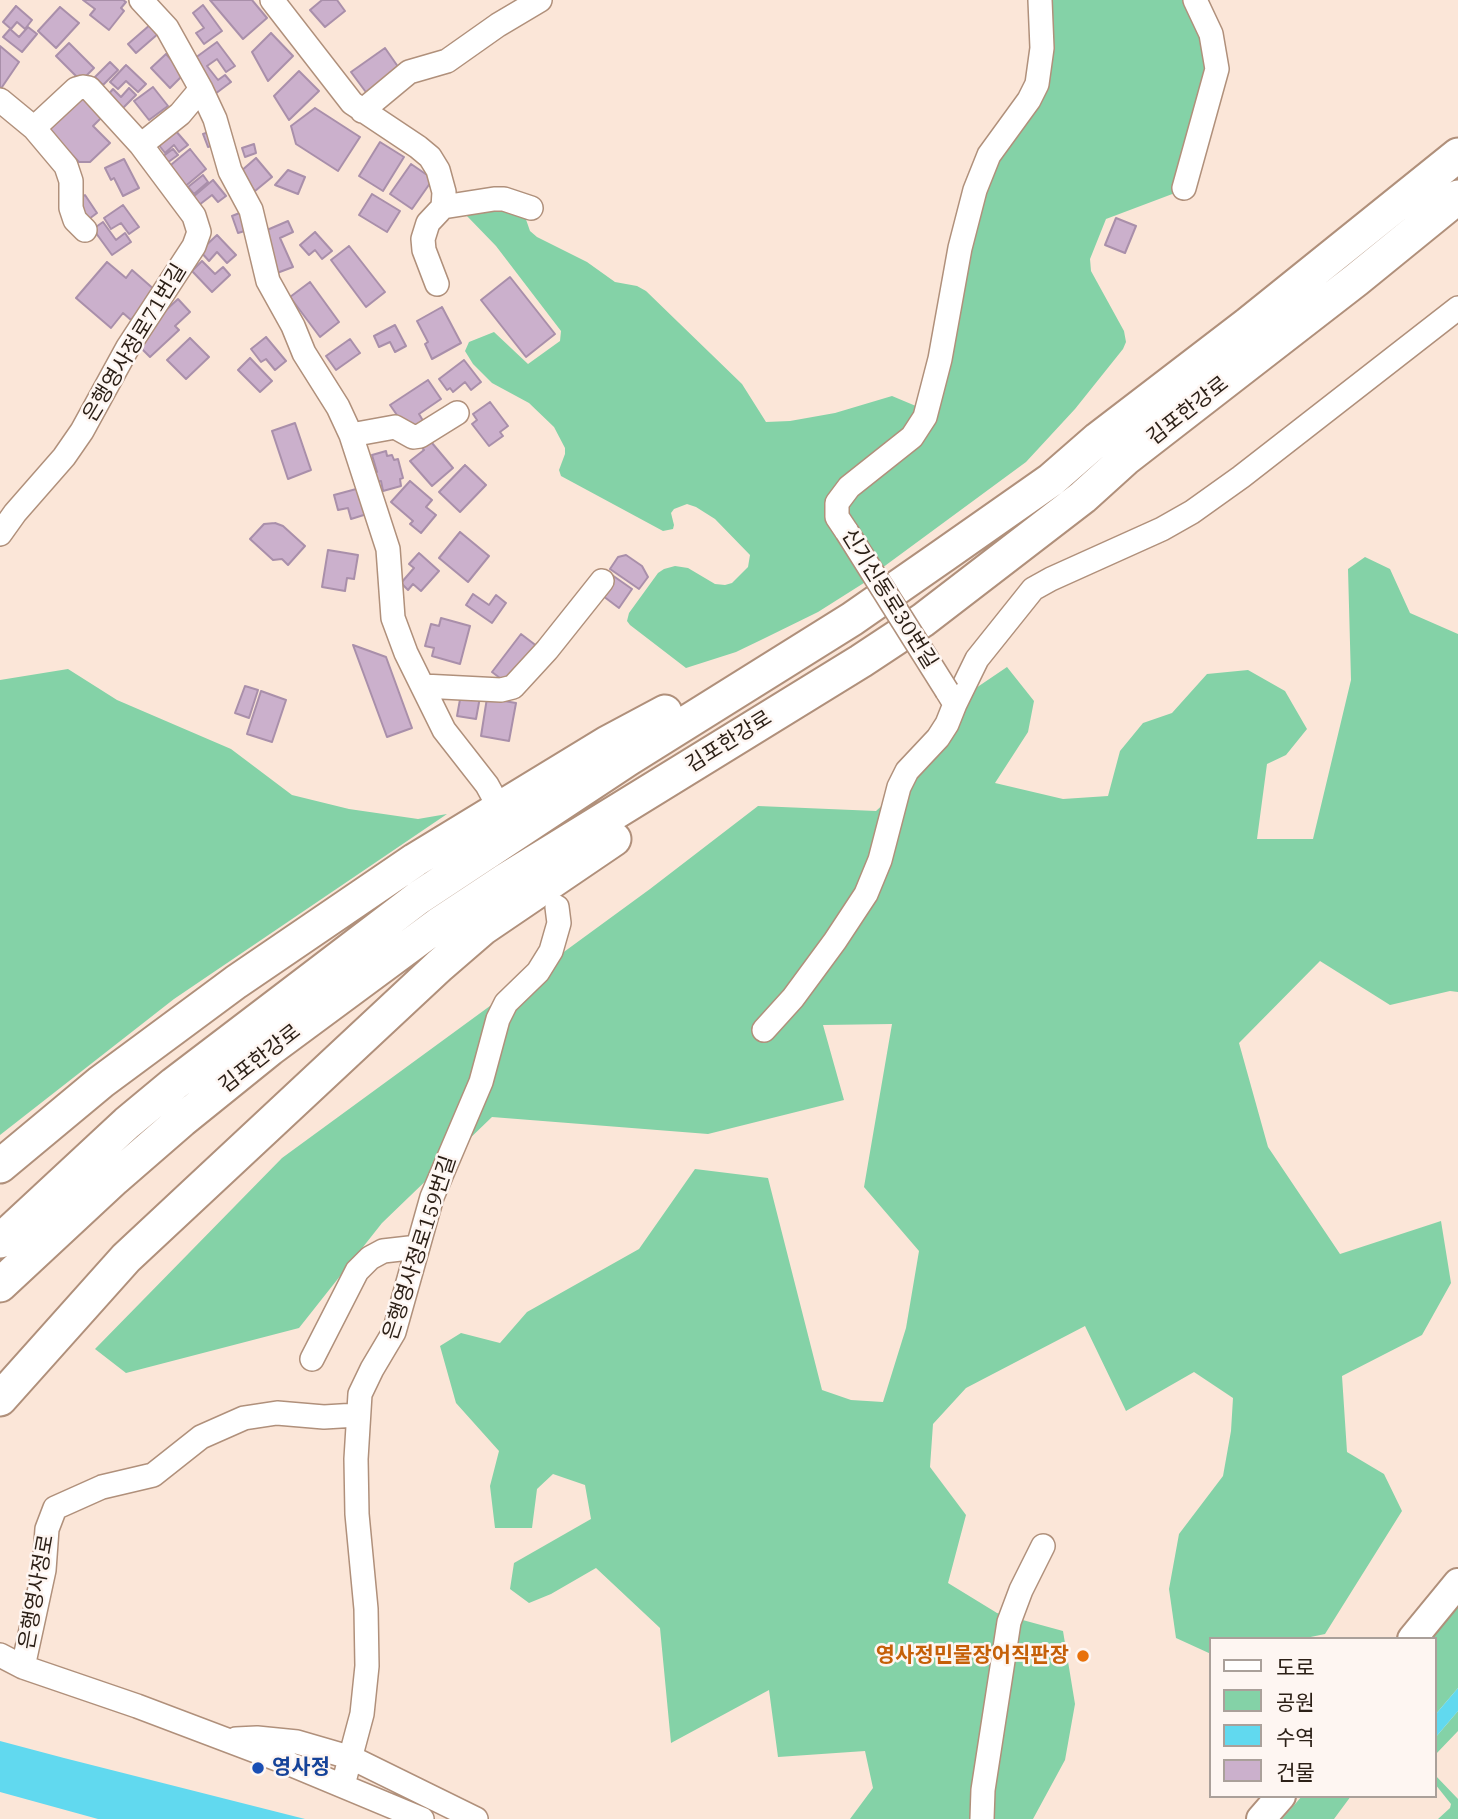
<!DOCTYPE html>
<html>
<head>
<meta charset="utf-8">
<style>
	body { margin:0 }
	#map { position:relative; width:1458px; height:1819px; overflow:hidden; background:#fbe6d8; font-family:"IBM Plex Serif","Noto Sans KR",serif }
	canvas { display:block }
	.legend { position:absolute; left:1209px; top:1637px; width:228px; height:161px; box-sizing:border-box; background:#fef6f2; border:2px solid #aaa09a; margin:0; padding:9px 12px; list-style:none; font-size:21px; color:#2c2017 }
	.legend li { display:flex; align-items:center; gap:14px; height:35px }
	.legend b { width:35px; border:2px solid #aaa09a }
</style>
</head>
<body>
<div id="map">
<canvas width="1458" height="1819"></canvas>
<ul class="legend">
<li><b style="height:9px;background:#fff"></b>도로</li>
<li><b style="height:19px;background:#84d2a7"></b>공원</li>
<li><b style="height:19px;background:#61d9ef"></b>수역</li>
<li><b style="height:19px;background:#cbb0cc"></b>건물</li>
</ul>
</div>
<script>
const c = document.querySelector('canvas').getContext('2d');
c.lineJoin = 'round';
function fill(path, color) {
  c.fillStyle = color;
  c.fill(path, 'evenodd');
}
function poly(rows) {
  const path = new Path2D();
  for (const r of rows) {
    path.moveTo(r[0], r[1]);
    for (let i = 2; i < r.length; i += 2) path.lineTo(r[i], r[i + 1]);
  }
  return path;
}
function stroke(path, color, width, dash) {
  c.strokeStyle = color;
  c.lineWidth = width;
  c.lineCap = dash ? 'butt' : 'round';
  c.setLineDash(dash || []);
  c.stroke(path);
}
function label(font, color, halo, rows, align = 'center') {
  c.font = font + ' "IBM Plex Serif","Noto Sans KR",serif';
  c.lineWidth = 5;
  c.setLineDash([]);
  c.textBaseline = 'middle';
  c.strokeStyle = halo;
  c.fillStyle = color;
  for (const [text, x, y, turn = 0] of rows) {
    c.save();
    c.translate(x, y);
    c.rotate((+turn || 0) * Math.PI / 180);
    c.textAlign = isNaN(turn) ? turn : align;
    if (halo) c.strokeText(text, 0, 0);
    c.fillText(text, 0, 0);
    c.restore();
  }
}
const green = poly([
	[1045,0,1187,0,1211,55,1175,193,1106,219,1090,259,1091,271,1124,331,1126,342,1123,349,1075,409,1026,462,882,568,848,520,845,501,913,445,985,179,1028,111],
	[466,207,522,208,530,231,537,237,587,262,615,282,637,286,646,291,742,384,766,422,790,421,835,413,892,396,923,409,917,422,834,494,867,581,818,612,763,639,736,652,686,668,630,625,627,621,629,613,658,573,664,569,675,566,688,568,715,584,725,585,732,583,748,567,750,555,715,519,696,507,687,504,674,509,671,513,674,525,673,529,663,531,561,476,559,470,565,454,565,448,554,427,529,403,492,383,473,364,465,351,469,342,494,332,528,364,560,341,561,331,496,246,466,215],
	[1365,557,1390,569,1410,613,1458,634,1458,992,1450,991,1390,1005,1320,961,1239,1043,1268,1147,1340,1254,1441,1221,1451,1283,1422,1335,1342,1376,1347,1452,1384,1474,1402,1511,1325,1634,1301,1639,1211,1639,1211,1654,1176,1638,1169,1589,1179,1534,1223,1476,1231,1431,1233,1398,1194,1372,1126,1411,1085,1326,966,1388,933,1424,930,1467,966,1515,948,1583,997,1613,1063,1631,1075,1704,1065,1760,1033,1819,850,1819,873,1788,865,1751,778,1757,769,1690,671,1743,660,1628,596,1568,551,1594,529,1603,510,1589,514,1563,591,1519,585,1485,553,1474,537,1489,532,1528,495,1528,490,1486,499,1451,456,1403,440,1346,461,1333,500,1343,527,1312,639,1249,695,1169,768,1178,822,1390,851,1400,883,1402,906,1328,919,1251,864,1187,892,1024,823,1025,844,1100,708,1134,492,1117,382,1223,299,1328,126,1373,95,1349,282,1158,650,889,758,806,876,811,943,749,976,688,1007,667,1034,701,1028,732,995,783,1063,799,1108,796,1120,751,1143,723,1172,713,1207,674,1248,670,1285,691,1307,729,1286,755,1267,764,1257,839,1313,839,1351,680,1348,569],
	[68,669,117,700,231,749,292,795,349,809,418,819,447,814,174,999,0,1135,0,680],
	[1458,1606,1458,1688,1435,1715,1435,1639,1431,1639],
	[1458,1711,1458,1731,1435,1755,1435,1738],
	[1435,1775,1458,1799,1458,1819,1438,1819,1450,1808,1451,1804,1435,1784],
	[1302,1796,1351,1796,1334,1819,1282,1819]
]);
const water = poly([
	[1458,1688,1458,1711,1435,1738,1435,1715],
	[0,1741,64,1758,305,1819,98,1819,0,1792]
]);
const building = poly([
	[83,0,123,0,126,2,121,8,124,11,109,30,90,15,95,9,83,0],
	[210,0,252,0,267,18,243,39,210,0],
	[322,0,337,0,345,11,325,27,310,10,322,0],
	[203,5,222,31,204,44,196,33,204,28,193,13,203,5],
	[16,6,32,20,25,29,17,22,11,29,3,22,16,6],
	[60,7,79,23,56,48,38,31,60,7],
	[151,24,159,33,136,53,128,44,151,24],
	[28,27,37,34,22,52,3,37,10,29,19,37,28,27],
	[271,33,293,56,268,81,252,52,271,33],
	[217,42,235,66,226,72,217,59,207,66,218,80,225,75,231,82,215,94,191,61,217,42],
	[69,43,94,68,81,81,56,56,69,43],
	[0,46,19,62,0,90,0,46],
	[385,48,401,71,368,95,351,72,385,48],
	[166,54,184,74,170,88,151,68,166,54],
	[110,62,118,70,103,85,95,77,110,62],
	[126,65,146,84,138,92,126,81,118,89,110,82,126,65],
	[299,71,319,91,289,120,274,96,299,71],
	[153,87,168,106,149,120,134,101,153,87],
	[129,88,136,95,121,110,107,96,113,89,121,97,129,88],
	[81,96,102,117,93,126,110,143,90,162,79,162,47,129,81,96],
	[315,108,360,137,338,171,296,144,291,126,315,108],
	[175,130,188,145,179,152,174,145,165,153,158,144,175,130],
	[212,131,217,144,208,147,203,134,212,131],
	[380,142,404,157,383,191,359,176,380,142],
	[254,144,256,153,245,157,242,148,254,144],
	[173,149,178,155,167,163,162,157,173,149],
	[190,149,206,169,182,189,166,169,190,149],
	[256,158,272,177,255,191,240,172,256,158],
	[124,159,139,188,123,196,114,178,111,180,105,168,124,159],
	[411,164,433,179,412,209,390,194,411,164],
	[288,170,305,177,298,194,275,185,288,170],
	[203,175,208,182,194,194,188,187,203,175],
	[213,180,226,196,218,202,212,195,199,205,193,197,213,180],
	[372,194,400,211,387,232,359,215,372,194],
	[85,195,97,213,89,219,76,201,85,195],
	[123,205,139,227,129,234,121,223,111,229,104,218,123,205],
	[242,212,248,230,238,233,232,216,242,212],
	[1116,218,1136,226,1125,253,1105,245,1116,218],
	[288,221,293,232,280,238,293,267,277,273,267,230,288,221],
	[103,222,116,240,125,233,131,242,112,255,93,229,103,222],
	[315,232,332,251,322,259,315,250,309,255,300,245,315,232],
	[217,235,236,255,227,263,217,252,209,261,200,251,217,235],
	[349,246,385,292,366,307,331,260,349,246],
	[202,261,215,274,223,267,230,275,212,292,192,271,202,261],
	[107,262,126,278,132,270,156,291,131,320,123,313,111,328,76,298,107,262],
	[510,277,555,334,526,357,481,300,510,277],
	[310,282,339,322,320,337,290,297,310,282],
	[178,299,190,312,175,326,179,330,150,357,139,346,153,322,178,299],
	[442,307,461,343,432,359,425,344,428,342,417,321,442,307],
	[395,325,406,346,395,352,390,342,379,347,374,336,395,325],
	[266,337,286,361,275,370,266,359,261,362,251,349,266,337],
	[190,338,209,357,186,379,167,360,190,338],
	[350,339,360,353,336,370,326,356,350,339],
	[250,358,272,381,260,392,238,370,250,358],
	[464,360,481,382,471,390,465,382,453,392,450,388,447,390,439,379,464,360],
	[428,380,441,399,419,414,425,424,414,432,406,428,390,405,428,380],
	[490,402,508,426,500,432,503,436,489,446,472,424,477,420,473,414,490,402],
	[295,423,311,470,288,479,272,431,295,423],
	[427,437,453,468,432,486,410,461,424,450,419,444,427,437],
	[386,451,387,456,392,455,394,460,398,459,403,478,400,479,401,486,383,491,381,481,376,482,373,473,377,472,372,455,386,451],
	[465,465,486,485,460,512,439,492,465,465],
	[410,481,432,500,426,507,436,515,421,533,410,524,413,521,391,502,410,481],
	[360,488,367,514,351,519,348,508,338,510,334,495,360,488],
	[275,523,283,526,305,546,288,565,282,559,273,560,250,539,264,524,275,523],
	[460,532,489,556,468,582,439,558,460,532],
	[328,550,358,555,354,579,347,578,345,591,322,587,328,550],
	[419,553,439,571,421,591,413,584,408,590,401,583,414,568,409,564,419,553],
	[626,555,642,566,648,577,639,589,610,569,618,557,626,555],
	[612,575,632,589,619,608,599,593,612,575],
	[473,594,489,605,496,595,506,603,492,623,466,605,473,594],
	[441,618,470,626,460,664,432,656,434,648,425,646,431,624,439,626,441,618],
	[521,634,538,647,509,685,492,672,521,634],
	[353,645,386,657,412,728,387,737,353,645],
	[245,686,258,690,249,718,235,713,245,686],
	[261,691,286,700,272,742,247,734,261,691],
	[461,694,480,697,476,719,457,716,461,694],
	[487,698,516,703,509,741,481,736,487,698]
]);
const minor = poly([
	[141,0,167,28,201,89,215,119,230,171,251,210,268,281,293,326,304,353,338,407,351,435,388,549,393,618,406,653,444,730,487,785,493,796],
	[272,0,352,103,418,147,430,157,438,170,444,192,443,207,428,223,423,239,424,250,437,284],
	[0,100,34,128,66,166,71,181,71,208,75,220,85,230],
	[362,111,409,72,447,61,498,25,540,0],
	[141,145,180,114,201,89],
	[1184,188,1217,69,1211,34,1195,0],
	[443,207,494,199,504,199,531,208],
	[351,435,395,427,413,437,420,436,457,413],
	[847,532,837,517,837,503,849,487,912,437,925,417,940,359,960,248,975,190,989,155,1029,100,1037,84,1042,48,1040,0],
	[0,534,15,513,64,457,82,431,128,347,194,246,199,232,194,216,141,145,89,88,83,87,76,89,34,128],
	[423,686,501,690,513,687,547,650,602,581],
	[955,704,977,659,1033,589,1051,579,1162,529,1192,512,1241,477,1458,308],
	[764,1030,793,998,835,941,866,894,880,860,899,787,907,771,938,738,947,724,955,704,947,691],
	[312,1359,357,1271,370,1258,383,1251,418,1247],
	[0,1655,23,1667,137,1706,285,1762,422,1819],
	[23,1667,44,1570,47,1529,55,1508,102,1487,153,1475,201,1437,244,1418,277,1413,324,1417,357,1415],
	[236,1739,257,1738,297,1742,352,1758,476,1819],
	[343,1785,362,1714,367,1666,366,1609,357,1514,356,1459,360,1394,372,1369,394,1332,432,1197,481,1082,498,1019,506,1003,538,972,551,951,559,923,557,907],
	[982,1819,983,1790,1009,1622,1021,1590,1043,1546]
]);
const major = poly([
	[1412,1639,1458,1583],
	[1261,1819,1281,1796]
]);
const highway = poly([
	[0,1166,101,1082,236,982,415,860,607,743,665,712],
	[0,1241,127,1123,174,1084,418,898,628,759,852,619,944,555,1051,480,1098,439,1248,324,1458,155],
	[0,1285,114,1179,182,1120,270,1049,439,924,507,879,861,661,923,620,1083,497,1125,459,1356,280,1458,197],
	[0,1399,126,1258,439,966,483,928,614,839]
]);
const minorBridge = poly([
	[847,532,947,691]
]);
const markers = [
	[1083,1656,7,"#e8710a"],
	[258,1768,7,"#1a4fb4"]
];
const streetNames = [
	["은행영사정로71번길",135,343,-59],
	["김포한강로",1188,411,-38],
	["신기신동로30번길",889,599,58],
	["김포한강로",729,742,-32],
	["김포한강로",260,1059,-38],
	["은행영사정로159번길",420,1248,-72],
	["은행영사정로",37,1592,-80]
];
const foodNames = [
	["영사정민물장어직판장",1069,1656]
];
const transitNames = [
	["영사정",272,1768]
];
fill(green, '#84d2a7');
fill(water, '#61d9ef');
fill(building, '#cbb0cc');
stroke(building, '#a98faa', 2);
stroke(minor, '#b0907b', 26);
stroke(major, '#b0907b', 32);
stroke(highway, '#b0907b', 37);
stroke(minor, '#fff', 23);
stroke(major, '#fff', 28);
stroke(highway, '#fff', 33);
stroke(minorBridge, '#b0907b', 26, []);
stroke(minorBridge, '#fff', 23);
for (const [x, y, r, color] of markers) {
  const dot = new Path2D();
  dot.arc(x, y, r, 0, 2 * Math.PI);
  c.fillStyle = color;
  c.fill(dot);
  stroke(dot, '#fef6f2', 2.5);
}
label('21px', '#2c2017', '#fef6f2', streetNames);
label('bold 21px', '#c56008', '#fef6f2', foodNames, 'right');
label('bold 21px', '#164399', '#fef6f2', transitNames, 'left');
</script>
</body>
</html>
